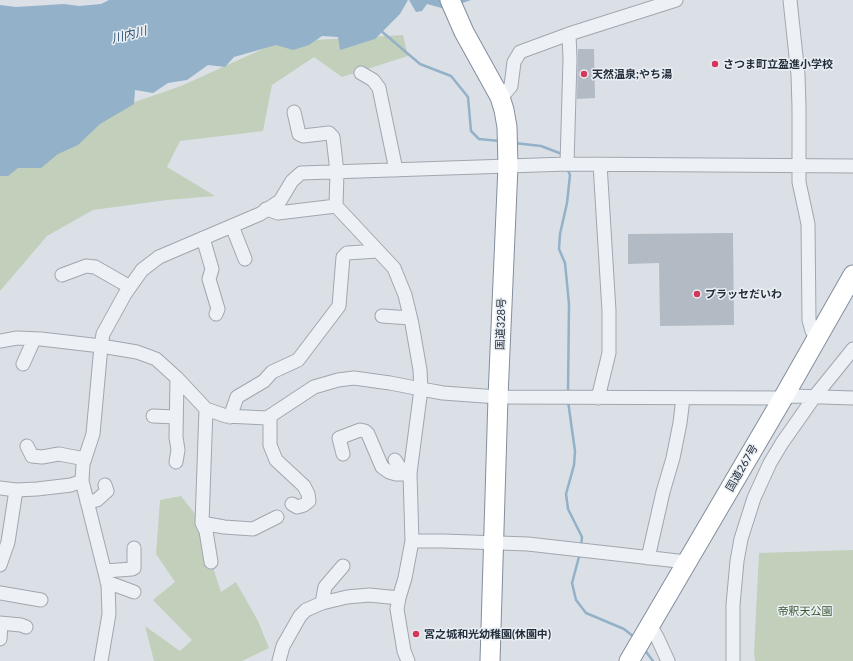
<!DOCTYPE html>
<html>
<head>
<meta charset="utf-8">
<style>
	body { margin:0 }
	canvas { display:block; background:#dbe0e6 }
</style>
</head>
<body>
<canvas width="853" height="661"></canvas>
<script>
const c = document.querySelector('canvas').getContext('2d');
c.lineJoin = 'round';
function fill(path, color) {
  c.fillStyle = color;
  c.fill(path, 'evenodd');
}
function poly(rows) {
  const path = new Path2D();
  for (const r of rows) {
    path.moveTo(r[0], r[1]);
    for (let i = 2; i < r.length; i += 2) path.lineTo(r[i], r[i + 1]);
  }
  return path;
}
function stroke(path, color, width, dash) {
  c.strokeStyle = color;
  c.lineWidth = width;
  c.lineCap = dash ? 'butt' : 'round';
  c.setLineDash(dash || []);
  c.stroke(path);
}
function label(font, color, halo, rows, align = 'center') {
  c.font = font + ' Lato,"Noto Sans JP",sans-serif';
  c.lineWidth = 3;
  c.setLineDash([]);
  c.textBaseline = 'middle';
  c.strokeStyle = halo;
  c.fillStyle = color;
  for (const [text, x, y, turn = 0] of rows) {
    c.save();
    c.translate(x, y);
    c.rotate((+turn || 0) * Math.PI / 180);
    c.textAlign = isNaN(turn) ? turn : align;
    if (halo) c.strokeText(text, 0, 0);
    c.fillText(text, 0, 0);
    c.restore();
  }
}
const green = poly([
	[403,35,408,56,342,77,314,57,272,85,263,131,180,141,167,167,215,196,167,200,93,210,47,236,0,291,0,150,71,124,181,86,278,42],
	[181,496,206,528,210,558,221,592,236,582,258,621,269,648,242,661,154,661,145,626,180,651,192,640,153,600,175,582,156,554,160,500],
	[853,550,853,661,755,661,754,652,759,553]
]);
const water = poly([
	[109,0,408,0,400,14,375,39,340,50,338,37,322,36,309,45,293,50,276,45,234,57,225,67,208,65,187,80,168,83,153,93,135,90,134,104,100,124,78,145,58,154,41,168,18,168,8,176,0,176,0,5,16,7,64,4,79,6,101,4],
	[409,0,471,0,445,9,427,4,422,11,416,12]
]);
const stream = poly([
	[380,30,420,64,451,76,468,97,471,131,479,139,500,141],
	[514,143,541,146,562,154,563,156],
	[567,168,570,175,567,203,560,234,559,249,565,263,569,304,568,394],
	[568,401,575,451,574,465,566,494,568,509,582,537,581,546],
	[580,553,572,583,576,600,586,613,624,629,634,637],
	[644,649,653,661]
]);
const building = poly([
	[578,49,594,49,595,98,577,99],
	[733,233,734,325,660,326,659,263,628,264,628,234]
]);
const minor = poly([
	[790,0,798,75,799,107,799,182,808,224,809,320,812,331,818,336],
	[361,73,373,80,379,88,396,170],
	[500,97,506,92,511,86,514,62,520,52,569,34,676,0],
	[294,112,299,134,303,136,329,133,333,137,337,172,336,206,394,268,405,295,412,324,420,370,421,389,410,473,412,541,405,578,399,598,397,609,404,651,408,661],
	[567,164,570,59,569,34],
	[266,209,278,213,336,206],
	[232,226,245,259],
	[203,238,212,269,209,279,218,309,216,314],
	[62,275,86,266,95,267,130,287],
	[382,316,410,318],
	[0,341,17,338,41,339,101,346,137,352,156,359,177,378,206,409,226,416,267,418,314,387,338,380,354,378,390,383,421,389,443,393,498,397,783,398,793,396,853,398],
	[23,364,32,344,33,339],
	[598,398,609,353,609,311,600,164],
	[206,409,202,523,206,531,211,562],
	[153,416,176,417],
	[270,416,270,445,276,460,304,486,308,494,309,501,304,505,297,507,292,504],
	[230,417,237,397,264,381,272,372,298,360,339,306,343,257,347,253,378,251],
	[27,446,32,456,42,457,59,454,85,459],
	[343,454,339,438,360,430,365,431,368,434,382,467,389,472,396,474,404,474],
	[395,460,404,474,410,473],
	[176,462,178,450,176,437,177,378],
	[0,488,16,490,37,489,71,485,82,481],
	[87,502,97,500,107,491,105,485],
	[202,523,224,527,253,529,277,517],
	[412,541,443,541,528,544,687,562],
	[648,558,663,492,673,458,680,423,683,398],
	[0,565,8,542,16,490],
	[105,571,132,569,134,568,134,548],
	[107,582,134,592],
	[0,593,41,600],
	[322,603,325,587,343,566],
	[0,623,21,625,26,627],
	[650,625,657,637,668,661],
	[0,639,1,623],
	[101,661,109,614,108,585,82,481,83,464,93,434,101,346,103,334,125,294,142,270,159,257,260,214,280,201,292,181,301,173,567,164,853,166],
	[279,661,283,646,300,616,306,610,322,603,347,597,369,595,399,598],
	[733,661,733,605,737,561,741,539,754,498,770,463,782,443,815,396,853,349]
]);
const highway = poly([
	[450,0,464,32,500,97,504,110,507,127,508,166,498,397,490,661],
	[629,661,783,398,853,275]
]);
const markers = [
	[715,64,4,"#d3385b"],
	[584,74,4,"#d3385b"],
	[697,294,4,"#d3385b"],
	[416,634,4,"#d3385b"]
];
const poiNames = [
	["さつま町立盈進小学校",723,64],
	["天然温泉;やち湯",592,74],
	["プラッセだいわ",705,294],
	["宮之城和光幼稚園(休園中)",424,634]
];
const streetNames = [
	["国道328号",501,324,-88],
	["国道267号",742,468,-60]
];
const parkNames = [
	["帝釈天公園",805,611]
];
const waterNames = [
	["川内川",129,35,-14]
];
fill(green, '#c2d0bb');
fill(water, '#93b1c8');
stroke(stream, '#93b1c8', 2.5);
fill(building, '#b2bac3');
stroke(minor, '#a0a7b0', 15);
stroke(highway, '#828e9d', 21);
stroke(minor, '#edf0f4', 13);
stroke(highway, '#fff', 19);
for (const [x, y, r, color] of markers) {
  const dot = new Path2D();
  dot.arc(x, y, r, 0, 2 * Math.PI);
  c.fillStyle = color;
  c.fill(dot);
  stroke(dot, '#eaeff4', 1.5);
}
label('bold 11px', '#242f3c', '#eaeff4', poiNames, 'left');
label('11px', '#242f3c', '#eaeff4', streetNames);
label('11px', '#3c5931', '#eaeff4', parkNames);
label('italic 12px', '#2d5171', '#eaeff4', waterNames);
</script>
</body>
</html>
